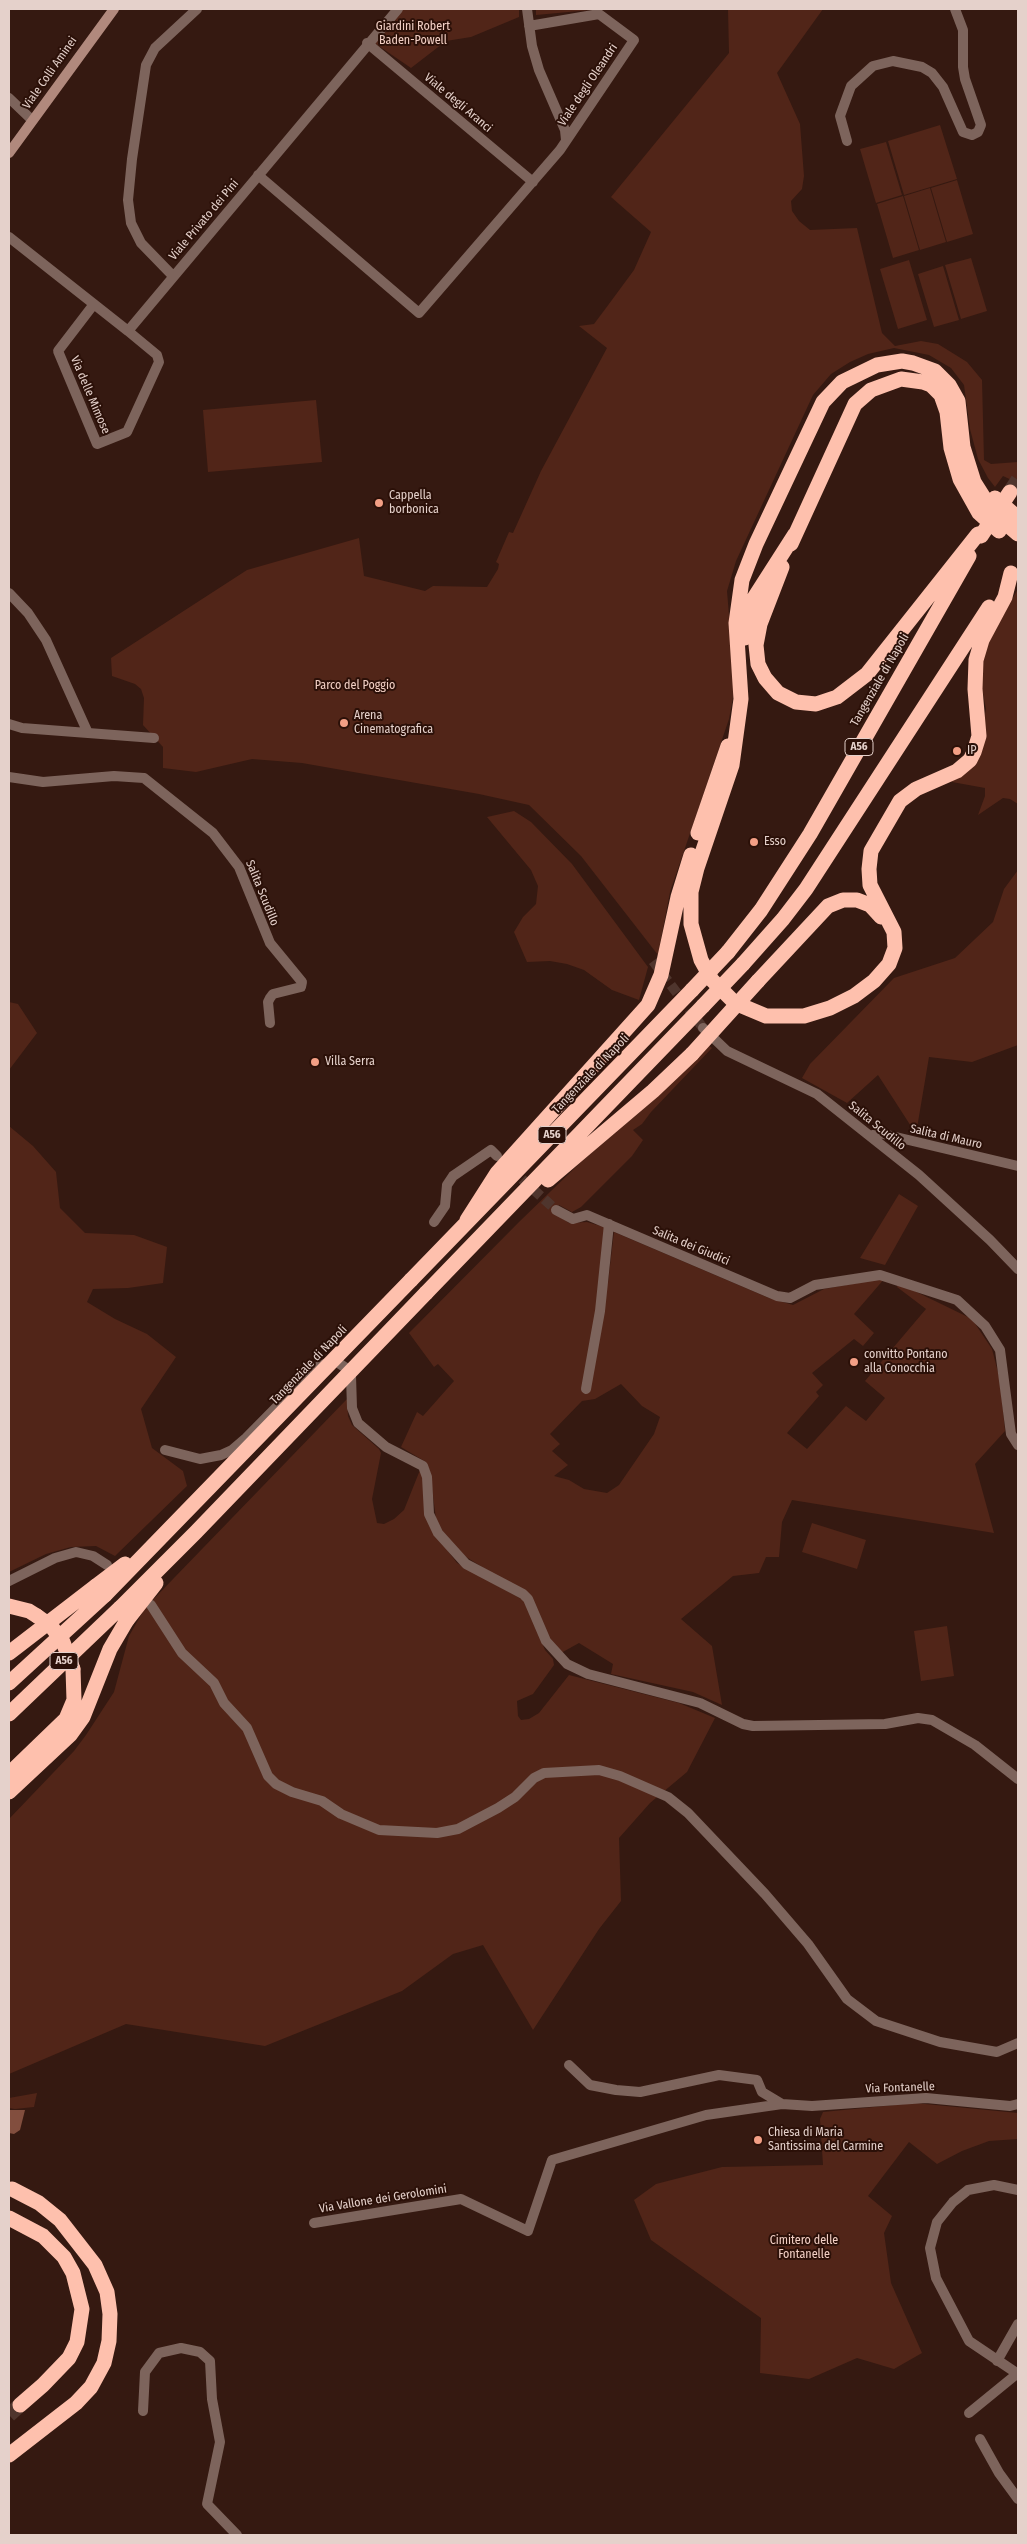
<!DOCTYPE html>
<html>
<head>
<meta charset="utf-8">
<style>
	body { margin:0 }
	#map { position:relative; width:1027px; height:2544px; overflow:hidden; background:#351911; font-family:"Fira Sans Condensed",sans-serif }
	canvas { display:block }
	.frame { position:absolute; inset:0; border:10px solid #e5d1cb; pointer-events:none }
</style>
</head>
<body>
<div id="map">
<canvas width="1027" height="2544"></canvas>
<div class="frame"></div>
</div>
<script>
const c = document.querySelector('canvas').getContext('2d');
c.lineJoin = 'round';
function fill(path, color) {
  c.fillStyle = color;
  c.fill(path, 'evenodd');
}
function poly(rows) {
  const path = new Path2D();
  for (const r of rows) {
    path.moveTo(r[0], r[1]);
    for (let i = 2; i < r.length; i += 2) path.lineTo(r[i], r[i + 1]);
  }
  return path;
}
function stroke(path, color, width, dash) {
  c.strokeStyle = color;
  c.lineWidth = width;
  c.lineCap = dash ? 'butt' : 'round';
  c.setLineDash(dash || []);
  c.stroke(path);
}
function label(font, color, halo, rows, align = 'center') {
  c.font = font + ' "Fira Sans Condensed",sans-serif';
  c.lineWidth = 4;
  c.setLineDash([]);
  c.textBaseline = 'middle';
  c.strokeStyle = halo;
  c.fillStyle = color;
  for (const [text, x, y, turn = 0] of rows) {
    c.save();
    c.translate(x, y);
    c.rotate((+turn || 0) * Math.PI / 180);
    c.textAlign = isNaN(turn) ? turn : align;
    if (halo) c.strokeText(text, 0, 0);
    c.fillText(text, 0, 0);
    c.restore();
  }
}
const green = poly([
	[402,9,519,9,519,17,471,37,446,41,411,68,373,42],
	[536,9,601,9,536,15],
	[728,9,823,9,777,73,800,124,804,176,802,189,791,201,792,211,799,221,810,230,857,228,882,333,895,346,921,341,938,344,967,362,982,380,984,460,991,464,1018,462,1018,483,1003,476,995,487,988,478,978,459,970,429,964,385,951,368,929,355,894,348,868,354,850,362,831,374,813,395,736,561,727,591,735,687,729,719,670,892,658,955,581,856,529,805,479,794,302,763,252,759,196,772,163,768,163,747,143,725,144,698,141,689,135,684,112,676,111,658,247,570,359,538,364,576,425,591,433,586,487,587,498,569,499,564,496,562,509,532,513,533,541,471,607,348,579,326,594,324,606,308,634,270,651,232,611,197,729,53],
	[940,125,957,179,904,195,888,141],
	[886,142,902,195,876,203,860,149],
	[957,180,973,234,947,242,931,188],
	[930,188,946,242,920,250,904,196],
	[903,196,919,250,893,258,877,204],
	[971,258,987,311,961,319,945,265],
	[909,260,927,320,898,329,880,269],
	[943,266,959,320,934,327,918,274],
	[316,400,322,462,208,472,203,410],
	[1018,589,1018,804,1010,799,1003,798,978,815,985,796,985,788,952,782,983,723,986,709,979,673,984,646],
	[514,811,531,822,572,864,648,967,639,1000,612,990,584,970,567,964,550,961,527,962,514,932,523,917,536,904,538,886,531,870,487,817],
	[1018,870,1018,1045,972,1062,929,1057,916,1134,878,1075,847,1103,802,1078,810,1064,894,978,955,958,993,922,1004,889],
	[9,1002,18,1004,37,1033,9,1070],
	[708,1045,712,1048,651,1112,642,1124,633,1130,643,1140,632,1156,581,1207,572,1212,559,1205,552,1212,569,1223,587,1222,604,1227,608,1283,614,1232,769,1298,793,1305,824,1289,885,1278,854,1314,874,1333,863,1346,854,1339,812,1373,823,1385,816,1392,819,1396,787,1433,807,1449,846,1406,866,1421,885,1398,865,1381,926,1309,897,1287,898,1283,972,1319,992,1349,1000,1380,1005,1431,975,1464,994,1533,792,1500,782,1522,779,1557,766,1557,759,1573,733,1576,681,1619,712,1646,722,1705,693,1692,611,1674,613,1664,579,1643,561,1653,550,1639,530,1597,463,1555,444,1534,436,1519,430,1472,426,1462,401,1447,417,1412,423,1416,454,1381,438,1364,434,1367,409,1333,520,1221,582,1161,654,1100],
	[621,1384,642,1406,660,1417,654,1434,619,1485,607,1493,584,1489,569,1480,554,1476,568,1465,552,1451,560,1444,550,1434,582,1401,595,1399],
	[9,1126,33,1146,56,1172,60,1208,85,1233,134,1235,167,1247,163,1283,128,1288,93,1289,87,1302,115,1319,147,1334,176,1357,141,1409,152,1448,183,1471,187,1486,115,1556,96,1546,71,1547,46,1554,9,1572],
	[899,1194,918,1206,885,1265,860,1258],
	[347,1399,348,1416,352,1425,379,1449,381,1453,372,1499,377,1523,384,1524,394,1519,404,1510,420,1470,423,1472,433,1531,457,1563,525,1601,545,1650,553,1659,554,1665,533,1694,517,1701,518,1716,521,1720,529,1719,539,1713,569,1675,679,1703,715,1718,687,1772,650,1803,619,1838,621,1901,599,1929,533,2030,483,1945,453,1954,402,1991,265,2046,126,2024,9,2074,9,1819,74,1751,86,1735,114,1692,129,1636,145,1608],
	[812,1523,866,1540,857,1569,802,1552],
	[947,1626,954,1676,921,1681,914,1631],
	[37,2093,34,2107,15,2109,9,2108,9,2098],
	[915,2103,1018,2113,1018,2139,989,2141,962,2151,937,2164,909,2142,868,2196,892,2216,884,2233,891,2283,922,2353,894,2369,857,2358,809,2379,760,2373,761,2318,651,2240,634,2200,656,2184,722,2167,823,2165,820,2119,823,2112]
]);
const water = poly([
	[9,2110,25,2110,20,2130,14,2134,9,2133]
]);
const streetTunnel = poly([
	[653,961,703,1028],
	[511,1169,556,1210]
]);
const highwayTunnel = poly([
	[1010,492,1018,480],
	[9,2415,20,2405]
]);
const street = poly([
	[527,9,532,46,539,70,565,130,566,140],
	[367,43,533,182],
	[9,98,32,120],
	[847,141,840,116,851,86,873,66,893,61,922,67,932,73,943,87,963,132,972,135,978,132,981,125,965,79,963,67,963,30,955,9],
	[258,175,419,313,560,150,634,40,599,14,529,26],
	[9,237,128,331,398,9],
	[173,276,141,243,131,223,128,200,132,159,146,65,155,48,197,9],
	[94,304,58,351,97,444,127,432,159,362,157,355,128,331],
	[9,593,28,613,46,640,88,733],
	[9,724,22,728,154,738],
	[9,777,43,782,114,776,144,778,213,833,239,867,270,943,302,982,301,987,273,994,270,998,268,1002,270,1023],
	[703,1028,727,1051,817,1094,919,1175,990,1240,1018,1269],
	[870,1136,879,1133,1018,1166],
	[556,1210,573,1219,587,1215,777,1296,790,1298,815,1285,880,1275,957,1300,985,1326,1000,1350,1011,1434,1018,1445],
	[434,1222,445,1206,447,1185,453,1176,491,1150,497,1156],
	[586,1389,600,1311,609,1224],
	[165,1450,200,1459,221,1455,232,1450,246,1438,315,1368,329,1362,337,1362,346,1368,351,1376,352,1408,358,1423,386,1447,423,1466,427,1477,429,1514,438,1533,466,1564,523,1594,528,1599,546,1641,567,1664,588,1674,700,1703,743,1724,753,1726,885,1724,918,1718,932,1720,975,1745,1018,1779],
	[9,1581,55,1558,76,1552,93,1556,107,1565],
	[151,1605,182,1653,214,1683,224,1703,247,1728,268,1776,276,1784,292,1792,322,1801,341,1814,379,1830,437,1833,458,1829,498,1808,515,1797,534,1778,544,1773,599,1770,620,1776,668,1797,688,1813,765,1894,808,1944,847,1999,876,2021,940,2042,997,2052,1018,2043],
	[569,2065,590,2085,616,2090,640,2092,719,2075,757,2080,762,2092,782,2104],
	[1018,2190,994,2185,968,2190,953,2202,937,2222,930,2248,936,2278,969,2341,1018,2374],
	[314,2223,461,2199,528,2231,552,2160,706,2115,782,2104,812,2106,926,2098,1010,2106,1018,2104],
	[997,2361,1018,2324],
	[143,2411,145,2372,159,2353,181,2348,200,2352,210,2361,212,2399,220,2442,207,2504,237,2535],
	[969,2413,1018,2373],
	[980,2439,999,2473,1018,2499]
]);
const secondary = poly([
	[9,153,114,9]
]);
const highway = poly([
	[995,498,1018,518],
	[791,544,855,404,871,390,901,379,923,382,931,385,941,395,947,412,951,448,960,479,979,513,999,531],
	[782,567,760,624,756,645,758,664,765,678,778,693,796,702,816,704,837,697,867,674,978,534],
	[1011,573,1005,597,982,640,976,660,975,689,979,736,974,752,970,760,957,771,916,789,900,801,871,851,869,869,870,885,894,932,895,948,889,964,874,981,854,996,830,1008,804,1016,766,1016,735,1003,712,980,701,960,691,924,691,892,697,868,732,765,741,699,736,623,742,580,756,544,823,402,842,382,877,365,902,361,913,363,935,371,949,385,958,401,963,447,974,482,986,501,1004,522,1018,534],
	[745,638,747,617,754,598,795,534],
	[698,833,728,746],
	[728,952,761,910,810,834,969,556],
	[743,964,783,919,806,889,989,607],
	[758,981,828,906,843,900,857,900,870,905,881,917],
	[548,1180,653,1091,692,1054],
	[467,1220,497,1173,648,1005,661,975,678,897,691,855],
	[411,1280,692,990],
	[426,1293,703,1006],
	[9,1606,29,1611,37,1616],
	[9,1653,96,1586],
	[9,1683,105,1595],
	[9,1714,120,1608],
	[9,1774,66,1719,74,1700,73,1669],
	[9,1792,70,1735,83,1717,110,1649,127,1620],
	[9,2218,43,2236,64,2257,73,2273,82,2309,77,2342,69,2358,43,2385,20,2405],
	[9,2455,76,2403,91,2387,104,2363,109,2341,110,2314,107,2292,95,2265,60,2220,39,2203,12,2189]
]);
const highwayBridge = poly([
	[981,536,1010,492],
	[692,990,728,952],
	[703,1006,743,964],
	[692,1054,758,981],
	[96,1586,125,1564],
	[105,1595,411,1280],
	[120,1608,196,1532,426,1293],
	[37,1616,51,1626,63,1642,73,1669],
	[127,1620,156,1583]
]);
const markers = [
	[379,503,5,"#f39f85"],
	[344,723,5,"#f39f85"],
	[957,751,5,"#f39f85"],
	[754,842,5,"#f39f85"],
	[315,1062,5,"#f39f85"],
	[854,1362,5,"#f39f85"],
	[758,2140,5,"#f39f85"]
];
const shields = [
	[859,747,28],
	[552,1135,28],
	[64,1661,28]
];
const shieldNames = [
	["A56",859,747],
	["A56",552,1135],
	["A56",64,1661]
];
const parkNames = [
	["Giardini Robert",413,27],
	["Baden-Powell",413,41],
	["Parco del Poggio",355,686],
	["Cimitero delle",804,2241],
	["Fontanelle",804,2255]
];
const streetNames = [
	["Viale Colli Aminei",50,73,-55],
	["Viale degli Oleandri",588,85,-56],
	["Viale degli Aranci",458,103,40],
	["Viale Privato dei Pini",204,220,-50],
	["Via delle Mimose",90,395,67],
	["Tangenziale di Napoli",880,680,-60],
	["Salita Scudillo",262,893,68],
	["Tangenziale di Napoli",591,1074,-46],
	["Salita Scudillo",877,1126,39],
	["Salita di Mauro",946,1137,13],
	["Salita dei Giudici",691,1246,23],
	["Tangenziale di Napoli",309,1365,-46],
	["Via Fontanelle",900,2088,-2],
	["Via Vallone dei Gerolomini",383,2199,-9]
];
const poiNames = [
	["Cappella",389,496],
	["borbonica",389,510],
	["Arena",354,716],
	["Cinematografica",354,730],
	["IP",967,751],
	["Esso",764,842],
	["Villa Serra",325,1062],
	["convitto Pontano",864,1355],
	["alla Conocchia",864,1369],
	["Chiesa di Maria",768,2133],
	["Santissima del Carmine",768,2147]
];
fill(green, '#512518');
fill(water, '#824e3e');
stroke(streetTunnel, '#4f352d', 10, [10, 5]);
stroke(highwayTunnel, '#4f352d', 15, [15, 8]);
stroke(street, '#7d645c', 10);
stroke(secondary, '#b1897d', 10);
stroke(highway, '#fec0ad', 15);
stroke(highwayBridge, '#fec0ad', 15);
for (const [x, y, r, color] of markers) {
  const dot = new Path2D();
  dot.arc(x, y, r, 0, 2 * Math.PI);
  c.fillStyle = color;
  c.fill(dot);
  stroke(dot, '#2b1008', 2);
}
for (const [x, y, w] of shields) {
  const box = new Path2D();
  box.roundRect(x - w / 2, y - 8.5, w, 17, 4);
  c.fillStyle = '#2b1008';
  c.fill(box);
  stroke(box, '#e5d1cb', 1);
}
label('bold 11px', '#e5d1cb', null, shieldNames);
label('12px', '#f3d0c5', '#2b1008', parkNames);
label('12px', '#e5d1cb', '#2b1008', streetNames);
label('12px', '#e5d1cb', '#2b1008', poiNames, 'left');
</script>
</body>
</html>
